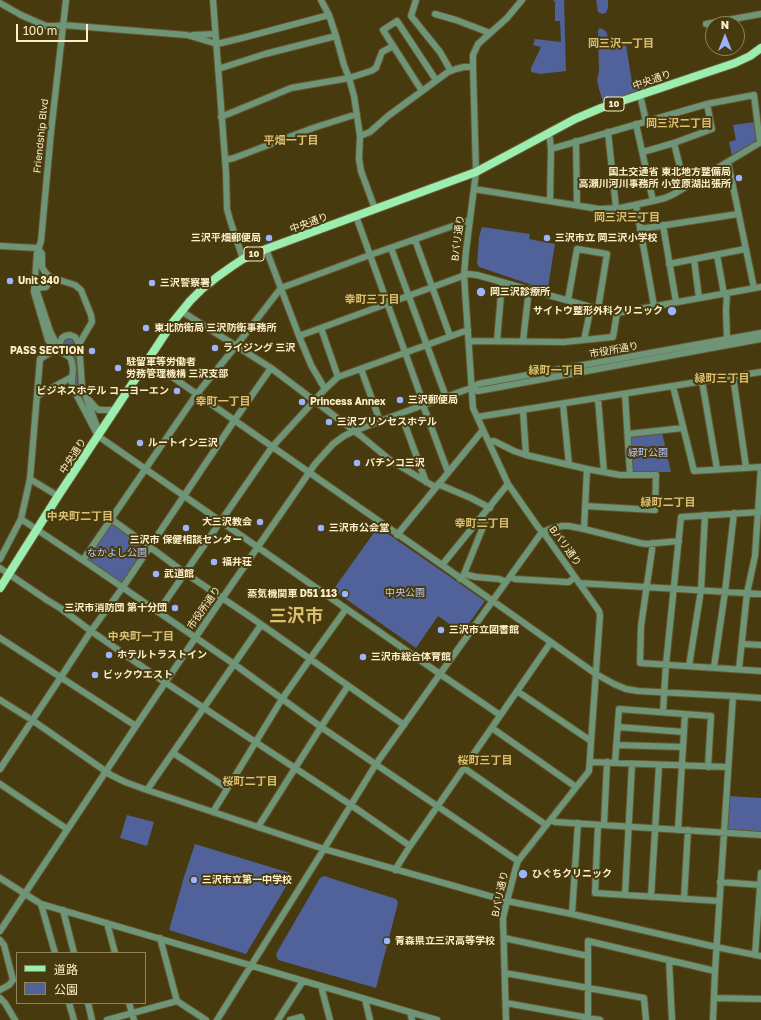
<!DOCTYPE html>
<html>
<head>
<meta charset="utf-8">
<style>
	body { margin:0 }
	#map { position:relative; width:761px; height:1020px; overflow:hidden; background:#483a0f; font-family:"Golos Text","Noto Sans JP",sans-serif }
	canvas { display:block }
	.legend { position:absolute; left:16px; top:952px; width:130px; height:52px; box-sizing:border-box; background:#483a0f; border:1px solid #908259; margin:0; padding:5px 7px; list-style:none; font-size:12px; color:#fdefc9 }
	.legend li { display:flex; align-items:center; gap:8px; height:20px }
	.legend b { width:20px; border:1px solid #908259 }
	.north { position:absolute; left:705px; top:16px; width:40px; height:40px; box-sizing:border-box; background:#483a0f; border:1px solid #908259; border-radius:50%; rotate:0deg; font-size:11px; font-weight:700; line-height:16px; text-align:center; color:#fdefc9 }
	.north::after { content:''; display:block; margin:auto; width:14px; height:18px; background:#9eb3fd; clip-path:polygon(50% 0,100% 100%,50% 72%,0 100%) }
	.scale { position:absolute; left:16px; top:24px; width:72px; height:18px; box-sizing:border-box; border:2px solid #fdefc9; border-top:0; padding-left:5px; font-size:12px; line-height:14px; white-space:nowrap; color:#fdefc9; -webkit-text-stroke:3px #483a0f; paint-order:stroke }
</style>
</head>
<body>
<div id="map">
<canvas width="761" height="1020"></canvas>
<ul class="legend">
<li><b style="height:5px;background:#9cedb0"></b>道路</li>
<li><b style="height:11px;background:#516199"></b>公園</li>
</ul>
<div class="north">N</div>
<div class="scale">100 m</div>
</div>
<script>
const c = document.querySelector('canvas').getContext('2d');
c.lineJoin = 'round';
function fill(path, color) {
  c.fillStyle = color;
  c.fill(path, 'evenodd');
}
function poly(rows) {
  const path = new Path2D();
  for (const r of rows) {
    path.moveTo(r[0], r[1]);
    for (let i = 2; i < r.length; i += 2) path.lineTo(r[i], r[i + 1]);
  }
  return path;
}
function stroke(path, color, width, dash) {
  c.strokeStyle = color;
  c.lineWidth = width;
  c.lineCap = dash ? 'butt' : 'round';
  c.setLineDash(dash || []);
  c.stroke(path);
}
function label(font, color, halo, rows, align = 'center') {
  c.font = font + ' "Golos Text","Noto Sans JP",sans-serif';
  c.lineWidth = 4;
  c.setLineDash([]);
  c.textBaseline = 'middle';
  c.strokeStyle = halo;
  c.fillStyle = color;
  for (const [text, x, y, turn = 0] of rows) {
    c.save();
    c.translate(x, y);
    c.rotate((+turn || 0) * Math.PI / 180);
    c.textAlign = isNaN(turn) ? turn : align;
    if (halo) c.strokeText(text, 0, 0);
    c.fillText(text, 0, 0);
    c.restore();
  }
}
const green = poly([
	[553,0,564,0,566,71,540,74,531,72,531,68,541,47,533,45,535,39,561,42,560,21,555,21,555,2],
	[596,0,608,0,608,8,606,13,602,14,598,12],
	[599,28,603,29,607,33,608,42,614,45,626,45,632,82,645,83,648,85,647,89,606,103,603,102,599,89,597,80,599,71,598,32],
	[754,122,756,142,732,156,729,142,736,140,733,125],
	[482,227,530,234,529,239,555,244,548,287,532,285,479,267,477,264,479,237],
	[68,339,72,340,76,348,78,385,85,401,91,419,75,385,73,358,66,350,63,343,64,340],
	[662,432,671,472,632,472,630,436],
	[110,525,113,525,144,547,145,550,121,583,120,583,87,561,88,559],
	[378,527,485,601,462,633,438,616,416,648,333,590],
	[729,796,761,798,761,832,727,830],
	[127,815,154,822,147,846,120,838],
	[195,844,290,873,291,878,246,954,169,930,184,877],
	[324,876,396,899,398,903,376,988,278,960,276,954,320,878]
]);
const minor = poly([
	[66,0,51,132,41,241,37,253,34,292,48,340,54,348,68,356,71,359,73,368,72,383,75,392,98,436,440,674,376,764,324,849,217,1020],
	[213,0,226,172,227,209,230,220,243,259],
	[321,0,329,15,336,36,344,65,349,78,354,96,360,136,359,159,361,171,375,209],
	[416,0,411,16,440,52,451,71],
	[0,3,21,15,46,26,55,26,63,25,187,35,217,44,246,37,329,15],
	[435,14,456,20,490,33],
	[706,24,761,14],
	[193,35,215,34],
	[473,67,476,172,466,251,464,275,473,408,508,484,538,527,546,536,599,611,600,615,589,771,518,861,516,867,507,901,503,918,506,1020],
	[218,69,265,54,336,36],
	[422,91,383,30,397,21,436,80],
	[640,95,646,121],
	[221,117,291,88,349,78,371,71,376,68,382,52,393,46],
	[636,124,653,201],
	[549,132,551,149,550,201],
	[608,132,616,208],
	[360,136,370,132,388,116,448,72,456,69,464,67,473,67,473,55,478,44,507,18,522,0],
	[576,141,577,205],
	[674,143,685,187],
	[551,149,707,104,754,95,760,143],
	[643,152,674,143,712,129,707,104],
	[225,160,234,158,313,128,357,114],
	[728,162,754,288],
	[474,189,599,209,620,208,653,201,665,198,674,194,761,142],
	[636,205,654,306],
	[356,216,424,405],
	[663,225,676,302],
	[640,229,738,214],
	[415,240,450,336],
	[0,246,38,248],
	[38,248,42,254,42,267,45,272,50,277,75,285,81,290,91,315,92,322,79,344,82,386,96,424,97,428],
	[391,248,446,397],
	[266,249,299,336,311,365,325,389,338,377,468,330],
	[717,255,724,294],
	[694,259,699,298],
	[669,264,745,249],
	[35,283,38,288,46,287,49,283,50,277],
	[37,292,50,331,55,341],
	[568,300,577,249,607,254,598,309],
	[181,311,271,368],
	[321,328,338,377],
	[299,336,468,274,477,275,598,309,617,313,761,287],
	[727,338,726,310,727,293],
	[584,340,591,307],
	[469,341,564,342,613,337,617,313],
	[497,341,502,282],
	[523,341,529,289],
	[56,349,40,359,30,479,58,496],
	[60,352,60,343,62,338,65,336,70,335,75,337,79,344],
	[148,360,442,565,596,674,614,684,626,689,638,691,733,696,715,971,713,1020],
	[361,369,380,421],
	[733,376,746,467],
	[702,381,717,469],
	[673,386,694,471,761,467],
	[471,388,478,391,761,339],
	[625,394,630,475],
	[37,396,72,377],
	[598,399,604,472],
	[89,400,95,407,99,410,116,410],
	[563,404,569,465],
	[423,405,448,472],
	[523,410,526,455],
	[401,414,426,482],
	[477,417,761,372],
	[628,434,683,428],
	[489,442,494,441,514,451,526,455,587,469,620,475,656,475,655,510,585,506],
	[438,484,471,498,490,508],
	[21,519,90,565,234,664,321,727,518,861],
	[111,519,150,547,185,573,252,618,404,725],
	[584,529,587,469],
	[397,535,483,430],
	[653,543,641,626,640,663,761,671],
	[0,559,21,519,30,479],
	[83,560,196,395,236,346,281,288,370,255,470,220],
	[442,565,508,484],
	[0,568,47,600,60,608,91,631,160,679,351,805,410,846,551,642],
	[464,574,476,577,499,579,506,582],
	[510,577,515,579,566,582,569,582,575,577],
	[460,579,464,574,485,522,482,517],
	[579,583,761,594],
	[158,612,272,447,325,389],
	[0,638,136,726],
	[742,644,761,645],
	[689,666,701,590,705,515],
	[714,667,725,592,734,513],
	[739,669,747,593,755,556,761,467],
	[517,691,591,741],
	[733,696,761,698],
	[0,700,32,720,101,768,111,775,125,782,147,790,324,849,507,901,572,914,716,947,761,956],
	[663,712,666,664,681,517,761,512],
	[500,715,440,674,542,532,550,529,562,526,569,526,584,529,640,543,646,544,679,541],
	[618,727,684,732],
	[492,728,576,787],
	[616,745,683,747],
	[173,753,227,788],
	[590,762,728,767],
	[615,763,619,709,711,716,708,767],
	[464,768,546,825],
	[0,769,61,677,91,631,123,587,234,421,271,368,361,436,390,460,435,487],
	[0,784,67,829],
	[147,790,261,625],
	[213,812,282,699,310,659,346,609],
	[551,820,555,822,761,835],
	[598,825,595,893,719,901],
	[604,825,607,762],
	[258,827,321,727,348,686],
	[678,830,685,714],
	[395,870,410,846],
	[0,878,41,904,437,1020],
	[720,882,761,885],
	[625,895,632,764],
	[651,897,659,765],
	[684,899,688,830],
	[41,904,55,953],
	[63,910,74,953],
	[572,914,578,823],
	[107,923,115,953],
	[0,931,136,726,208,619,315,464,333,444,344,436,354,431,423,405,471,388,478,384,761,333],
	[160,938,177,1001,206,1020],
	[504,938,588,956],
	[0,940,4,945,13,980,9,985,0,990],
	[755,955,761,873],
	[669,960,672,1020],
	[505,973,644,998,646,1020],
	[321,986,330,1020],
	[0,998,5,1003,15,1020],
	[714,998,761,999],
	[365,999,370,1020],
	[69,1003,74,1020],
	[88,1003,92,1020],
	[129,1003,134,1020],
	[506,1003,600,1020],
	[410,1012,412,1020],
	[107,1020,177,1001],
	[278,1020,303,981],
	[290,1020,301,1017,302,1020],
	[588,1020,588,941,715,971]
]);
const major = poly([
	[0,588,58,496,173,322,190,301,202,289,217,277,231,267,243,259,266,249,476,172,575,119,601,108,735,63,750,56,761,48]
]);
const markers = [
	[739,178,4,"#9eb3fd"],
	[269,238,4,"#9eb3fd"],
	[547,238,4,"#9eb3fd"],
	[10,281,4,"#9eb3fd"],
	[152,283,4,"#9eb3fd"],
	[481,292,5,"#9eb3fd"],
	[672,311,5,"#9eb3fd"],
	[146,328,4,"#9eb3fd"],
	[215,348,4,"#9eb3fd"],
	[92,351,4,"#9eb3fd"],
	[118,368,4,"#9eb3fd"],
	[177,391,4,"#9eb3fd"],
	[400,400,4,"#9eb3fd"],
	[302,402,4,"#9eb3fd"],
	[329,422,4,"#9eb3fd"],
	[140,443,4,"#9eb3fd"],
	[357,463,4,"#9eb3fd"],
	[260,522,4,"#9eb3fd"],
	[186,528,4,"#9eb3fd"],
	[321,528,4,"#9eb3fd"],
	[214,562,4,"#9eb3fd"],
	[156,574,4,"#9eb3fd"],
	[345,594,4,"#9eb3fd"],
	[175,608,4,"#9eb3fd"],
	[441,630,4,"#9eb3fd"],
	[109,655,4,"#9eb3fd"],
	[363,657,4,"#9eb3fd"],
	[95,675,4,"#9eb3fd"],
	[523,874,5,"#9eb3fd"],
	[194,880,4,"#9eb3fd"],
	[387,941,4,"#9eb3fd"]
];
const shields = [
	[614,104,20],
	[254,254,20]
];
const shieldNames = [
	["10",614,104],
	["10",254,254]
];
const streetNames = [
	["中央通り",652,80,-19],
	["Friendship Blvd",41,136,-84],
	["中央通り",309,223,-20],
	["Bバリ通り",458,238,-83],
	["市役所通り",614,350,-10],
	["中央通り",73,456,-57],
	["Bバリ通り",565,546,54],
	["市役所通り",204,608,-55],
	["Bバリ通り",500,894,-78]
];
const poiNames = [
	["国土交通省 東北地方整備局",731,172,"right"],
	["高瀬川河川事務所 小笠原湖出張所",731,184,"right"],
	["三沢平畑郵便局",261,238,"right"],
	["三沢市立 岡三沢小学校",555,238],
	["Unit 340",18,281],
	["三沢警察署",160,283],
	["岡三沢診療所",490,292],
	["サイトウ整形外科クリニック",663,311,"right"],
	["東北防衛局 三沢防衛事務所",154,328],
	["ライジング 三沢",223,348],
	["PASS SECTION",84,351,"right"],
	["駐留軍等労働者",126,362],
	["労務管理機構 三沢支部",126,374],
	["ビジネスホテル コーヨーエン",169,391,"right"],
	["三沢郵便局",408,400],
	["Princess Annex",310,402],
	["三沢プリンセスホテル",337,422],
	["ルートイン三沢",148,443],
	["パチンコ三沢",365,463],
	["大三沢教会",252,522,"right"],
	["三沢市公会堂",329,528],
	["三沢市 保健相談センター",186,540,"center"],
	["福井荘",222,562],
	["武道館",164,574],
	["蒸気機関車 D51 113",337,594,"right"],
	["三沢市消防団 第十分団",167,608,"right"],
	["三沢市立図書館",449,630],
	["ホテルトラストイン",117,655],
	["三沢市総合体育館",371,657],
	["ビックウエスト",103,675],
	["ひぐちクリニック",532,874],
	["三沢市立第一中学校",202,880],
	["青森県立三沢高等学校",395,941]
];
const parkNames = [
	["緑町公園",648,453],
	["なかよし公園",117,553],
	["中央公園",405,593]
];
const neighbourhoodNames = [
	["岡三沢一丁目",621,44],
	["岡三沢二丁目",679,124],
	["平畑一丁目",291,141],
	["岡三沢三丁目",627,218],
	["幸町三丁目",372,300],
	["緑町一丁目",556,371],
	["緑町三丁目",722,379],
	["幸町一丁目",223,402],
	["緑町二丁目",668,503],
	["中央町二丁目",80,517],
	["幸町二丁目",482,524],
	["中央町一丁目",141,637],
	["桜町三丁目",485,761],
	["桜町二丁目",250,782]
];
const townNames = [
	["三沢市",296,616]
];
fill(green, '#516199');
stroke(minor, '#65572d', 8);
stroke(major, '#65572d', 10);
stroke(minor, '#6e9577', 6);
stroke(major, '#9cedb0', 8);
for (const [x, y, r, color] of markers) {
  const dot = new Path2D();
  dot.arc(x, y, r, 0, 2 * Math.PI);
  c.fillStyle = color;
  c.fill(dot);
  stroke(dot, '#483a0f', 1.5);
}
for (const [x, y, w] of shields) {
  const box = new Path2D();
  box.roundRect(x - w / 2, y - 7, w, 14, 3);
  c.fillStyle = '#483a0f';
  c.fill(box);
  stroke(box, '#fdefc9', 1);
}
label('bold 9px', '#fdefc9', null, shieldNames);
label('10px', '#fdefc9', '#483a0f', streetNames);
label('bold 10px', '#fdefc9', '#483a0f', poiNames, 'left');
label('10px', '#b8c7f5', '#483a0f', parkNames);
label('bold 11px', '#dbc070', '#483a0f', neighbourhoodNames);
label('bold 18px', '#dbc070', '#483a0f', townNames);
</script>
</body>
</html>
